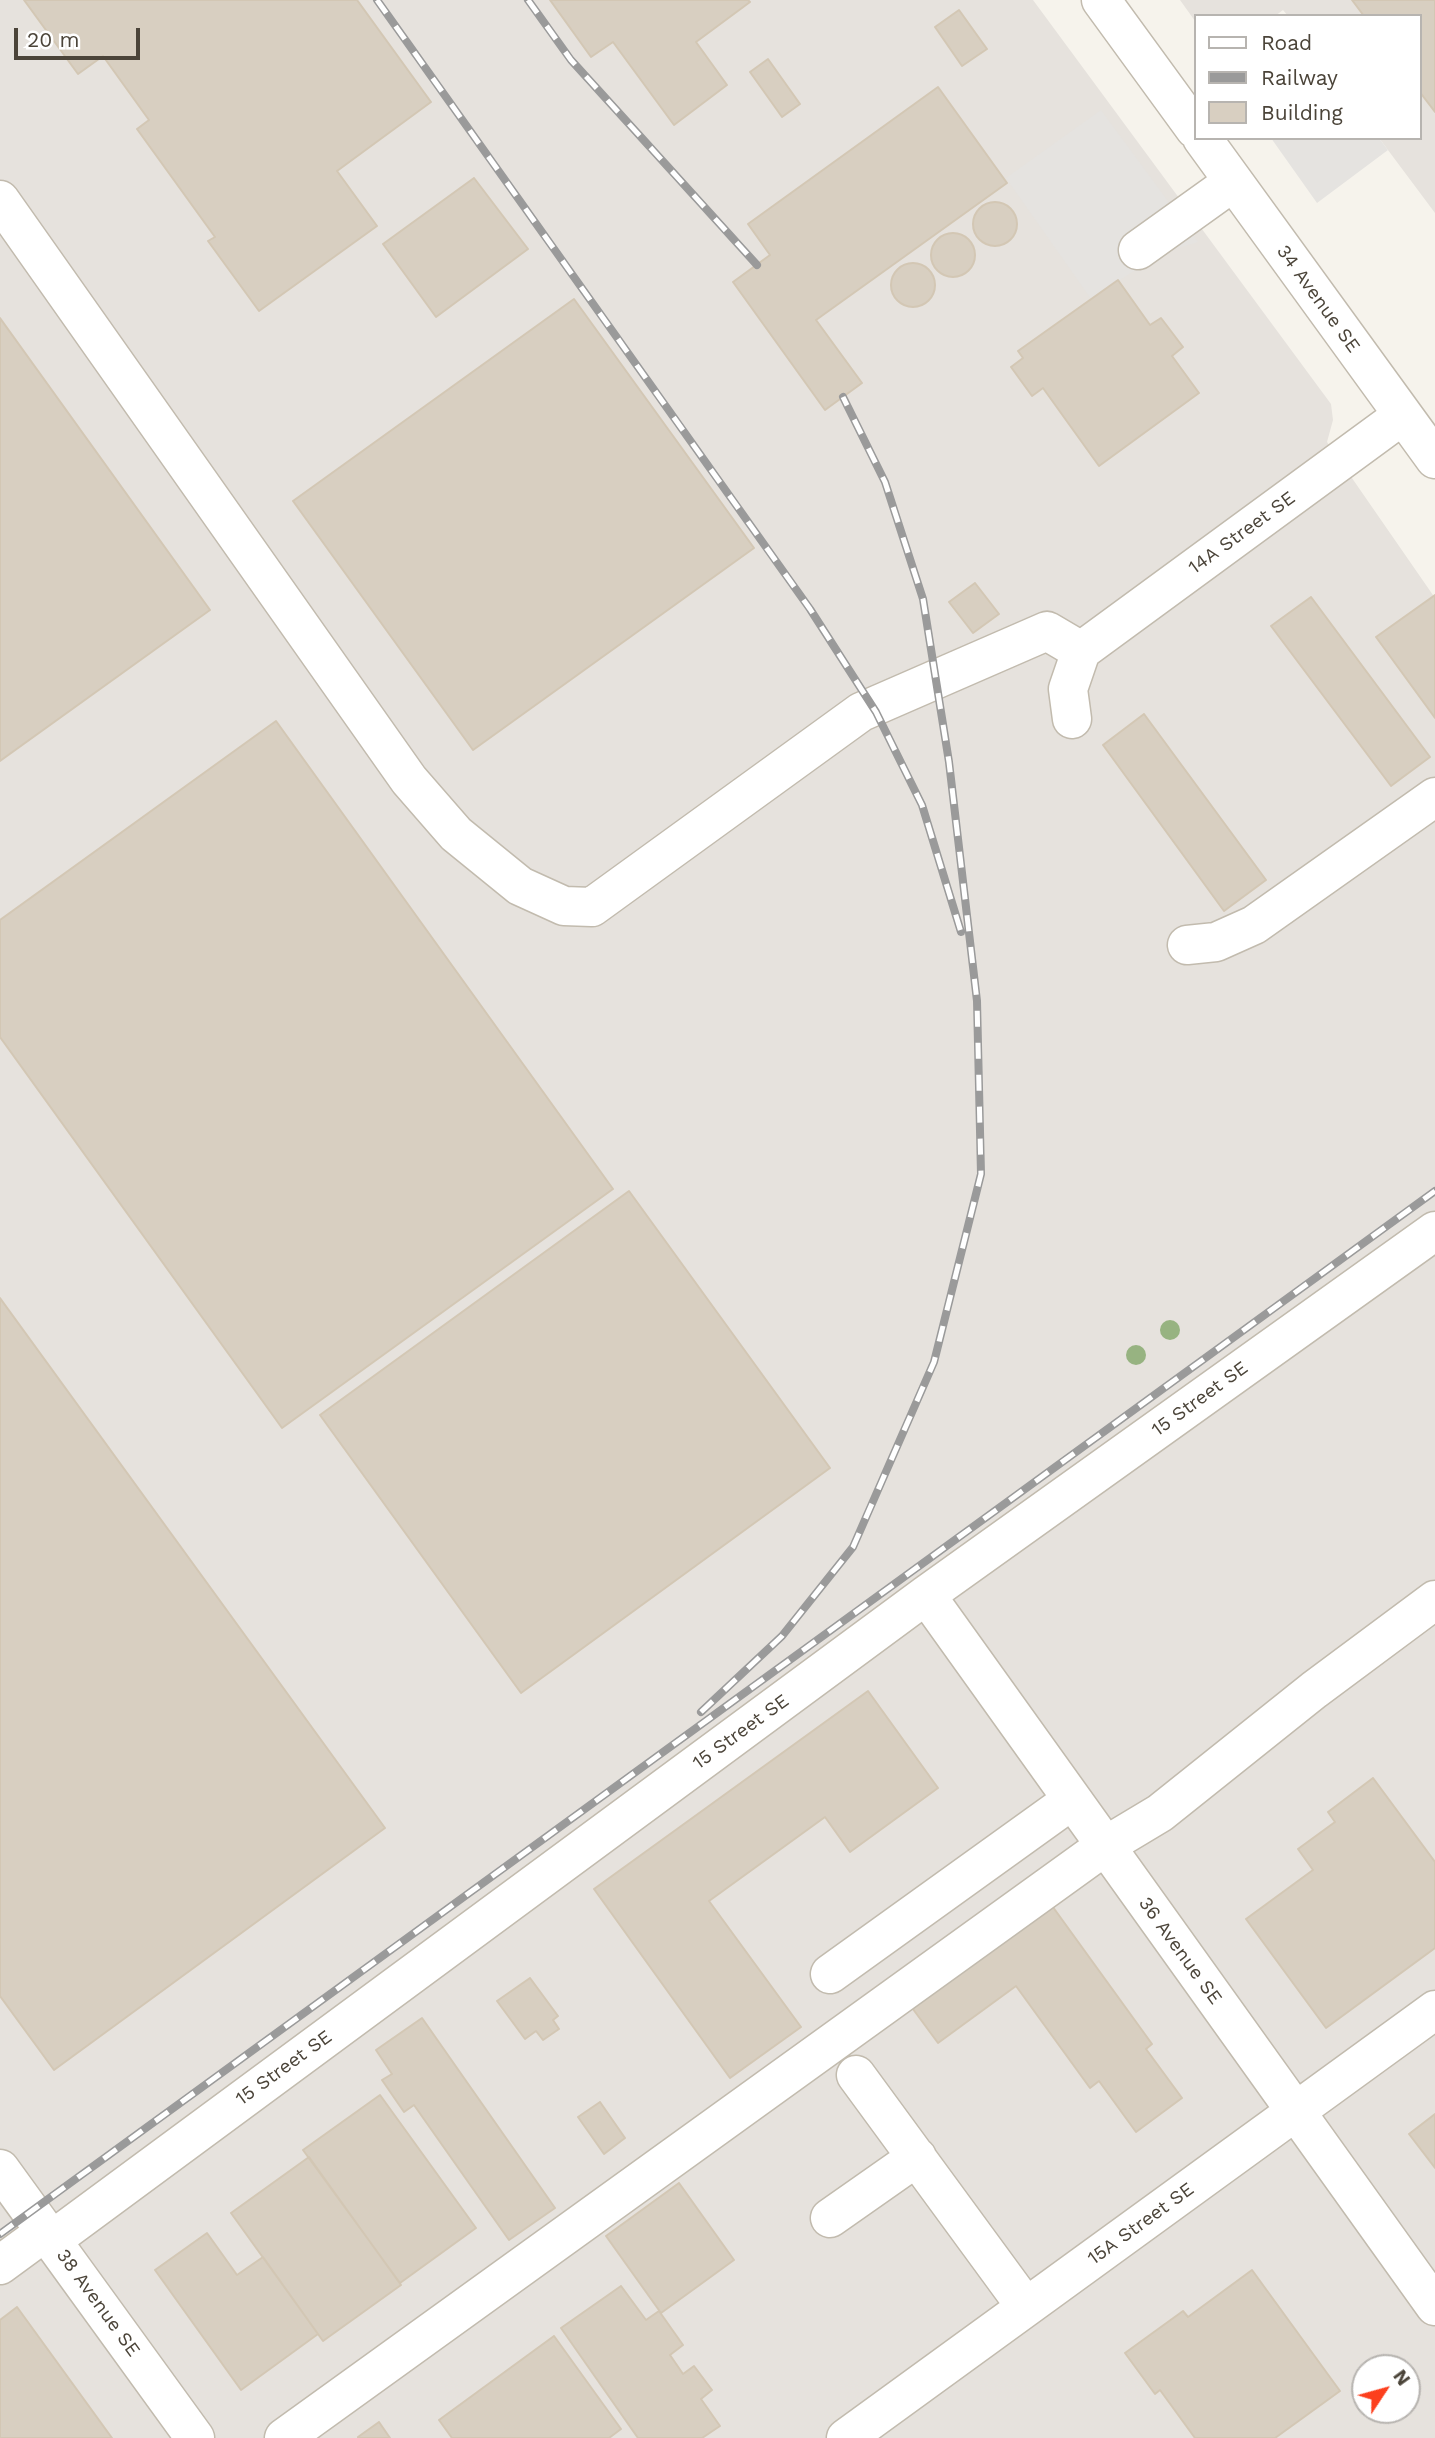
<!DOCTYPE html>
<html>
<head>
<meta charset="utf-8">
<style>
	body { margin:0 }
	#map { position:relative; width:1435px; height:2438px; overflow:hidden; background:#f6f3ec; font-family:"Work Sans",sans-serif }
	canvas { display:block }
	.legend { position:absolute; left:1194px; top:14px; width:228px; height:126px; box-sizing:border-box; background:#fff; border:2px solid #b7b4b0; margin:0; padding:9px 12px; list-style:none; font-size:21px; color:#4b4439 }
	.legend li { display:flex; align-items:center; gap:14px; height:35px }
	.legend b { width:35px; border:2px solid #b7b4b0 }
	.north { position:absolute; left:1351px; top:2354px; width:70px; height:70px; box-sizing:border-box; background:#fff; border:2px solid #b7b4b0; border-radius:50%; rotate:54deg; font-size:19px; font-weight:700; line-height:28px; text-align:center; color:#4b4439 }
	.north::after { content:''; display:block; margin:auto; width:24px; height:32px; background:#fc3f1d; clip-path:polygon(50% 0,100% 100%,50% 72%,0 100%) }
	.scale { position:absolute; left:14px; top:28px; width:126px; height:32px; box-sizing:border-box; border:4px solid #4b4439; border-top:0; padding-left:9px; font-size:21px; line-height:24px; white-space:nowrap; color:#4b4439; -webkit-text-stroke:5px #fff; paint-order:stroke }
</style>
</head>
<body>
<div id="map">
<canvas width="1435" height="2438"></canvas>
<ul class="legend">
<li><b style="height:9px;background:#fff"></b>Road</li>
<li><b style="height:9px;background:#9a9a9a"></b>Railway</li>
<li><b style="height:19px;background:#d8cfc1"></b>Building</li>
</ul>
<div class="north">N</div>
<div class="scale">20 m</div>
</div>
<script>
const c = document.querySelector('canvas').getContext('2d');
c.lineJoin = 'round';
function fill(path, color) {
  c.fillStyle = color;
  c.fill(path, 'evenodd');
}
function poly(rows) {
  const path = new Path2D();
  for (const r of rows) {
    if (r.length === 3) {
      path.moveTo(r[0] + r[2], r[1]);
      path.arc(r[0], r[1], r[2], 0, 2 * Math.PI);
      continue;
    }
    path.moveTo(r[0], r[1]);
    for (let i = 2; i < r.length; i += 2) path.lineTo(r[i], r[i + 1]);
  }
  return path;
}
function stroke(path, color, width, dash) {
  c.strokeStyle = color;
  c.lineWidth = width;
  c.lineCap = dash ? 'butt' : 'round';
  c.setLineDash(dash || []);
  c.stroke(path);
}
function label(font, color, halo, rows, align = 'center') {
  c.font = font + ' "Work Sans",sans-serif';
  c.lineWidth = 7;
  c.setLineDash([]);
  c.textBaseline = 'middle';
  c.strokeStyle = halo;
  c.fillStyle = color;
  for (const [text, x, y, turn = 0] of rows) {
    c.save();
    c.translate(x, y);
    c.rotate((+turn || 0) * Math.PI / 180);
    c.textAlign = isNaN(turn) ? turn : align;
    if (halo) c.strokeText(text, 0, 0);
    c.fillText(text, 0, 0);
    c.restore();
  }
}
const industrial = poly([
	[0,0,1033,0,1331,404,1333,420,1327,442,1435,598,1435,2438,0,2438],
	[1365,2368,1407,2368,1407,2410,1365,2410],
	[1180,0,1435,0,1435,213,1379,138,1419,138,1419,16,1288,16,1283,10,1275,16,1195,16,1195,21]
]);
const parking = poly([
	[1101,110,1198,242,1161,253,1091,299,1006,178],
	[1271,138,1379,138,1388,150,1317,203]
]);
const building = poly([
	[24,0,357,0,431,102,337,171,377,226,259,311,208,241,215,237,137,129,149,120,103,56,78,74,24,0],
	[550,0,748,0,750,2,696,42,727,85,674,125,613,42,591,57,550,0],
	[1352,0,1435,0,1435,112,1419,91,1419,16,1364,16,1352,0],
	[959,10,987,49,962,66,935,27,959,10],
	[768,59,800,104,782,117,750,72,768,59],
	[938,87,1007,183,816,320,862,383,825,410,733,282,770,255,748,224,938,87],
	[474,178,528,249,436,317,383,244,474,178],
	[995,224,22],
	[953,255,22],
	[913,285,22],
	[1118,280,1150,325,1161,318,1183,347,1172,356,1199,393,1099,466,1043,388,1032,396,1011,367,1023,358,1018,351,1118,280],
	[574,299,754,548,473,750,293,501,574,299],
	[0,318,210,610,0,761,0,318],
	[975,583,999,614,973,633,949,602,975,583],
	[1435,595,1435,718,1376,637,1435,595],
	[1311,597,1430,757,1391,786,1271,626,1311,597],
	[1144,714,1266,880,1224,911,1103,745,1144,714],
	[276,721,613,1189,282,1428,0,1037,0,920,276,721],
	[629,1191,830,1468,521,1693,320,1415,629,1191],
	[0,1298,385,1828,54,2070,0,1996,0,1298],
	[868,1691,938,1788,850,1852,825,1817,709,1901,801,2027,730,2078,594,1889,868,1691],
	[1373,1778,1435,1862,1435,1948,1326,2028,1246,1919,1313,1870,1298,1849,1335,1822,1328,1812,1373,1778],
	[1050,1903,1152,2044,1146,2049,1182,2098,1136,2132,1099,2081,1090,2088,1016,1986,938,2043,910,2005,1050,1903],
	[530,1978,558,2016,553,2020,559,2029,543,2040,536,2031,525,2039,497,2001,530,1978],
	[422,2018,555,2208,509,2240,414,2105,404,2112,382,2080,392,2074,376,2050,422,2018],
	[380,2095,476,2228,400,2283,303,2150,380,2095],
	[600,2102,625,2138,604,2154,578,2117,600,2102],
	[1435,2114,1435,2168,1409,2134,1435,2114],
	[309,2157,401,2285,323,2341,231,2213,309,2157],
	[679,2183,734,2260,661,2313,606,2236,679,2183],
	[207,2233,237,2275,263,2257,318,2334,241,2390,155,2270,207,2233],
	[1252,2270,1340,2391,1275,2438,1195,2438,1160,2390,1155,2394,1125,2353,1183,2311,1188,2317,1252,2270],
	[621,2286,646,2320,659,2311,683,2345,670,2355,683,2374,694,2366,712,2390,701,2399,720,2426,702,2438,638,2438,561,2328,621,2286],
	[17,2307,112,2438,0,2438,0,2320,17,2307],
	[554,2336,621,2429,609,2438,452,2438,439,2420,554,2336],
	[379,2422,390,2438,358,2438,358,2437,379,2422]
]);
const minor = poly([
	[1101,0,1195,129],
	[1202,138,1435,459],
	[0,200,409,780,456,834,520,886,564,906,592,907,861,712,1047,631,1081,651],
	[1138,250,1233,182],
	[1081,651,1403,415],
	[1072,719,1068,689,1081,651],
	[1187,945,1216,942,1254,925,1435,797],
	[926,1595,1435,2306],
	[830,1974,1072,1800],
	[856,2075,1026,2307],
	[0,2169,195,2438],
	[830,2218,917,2157],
	[52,2240,926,1595,1435,1231],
	[0,2265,45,2232],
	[284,2438,1105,1846,1160,1813,1314,1690,1435,1600],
	[846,2438,1435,2010]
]);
const rail = poly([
	[377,0,810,609,876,712,922,805,961,932],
	[528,0,571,60,757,265],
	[701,1712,782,1636,853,1547,934,1362,981,1174,977,1001,949,762,923,599,885,482,843,397],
	[0,2234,1435,1191]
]);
const trees = [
	[1170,1330],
	[1136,1355]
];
const streetNames = [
	["34 Avenue SE",1318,299,54],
	["14A Street SE",1242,533,-36],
	["15 Street SE",1200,1399,-36],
	["15 Street SE",741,1732,-36],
	["36 Avenue SE",1180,1951,54],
	["15 Street SE",284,2068,-36],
	["15A Street SE",1141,2224,-36],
	["38 Avenue SE",98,2303,54]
];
fill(industrial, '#e6e2dd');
fill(parking, '#e5e3e0');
fill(building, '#d8cfc1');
stroke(building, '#d3c7b4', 2);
stroke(minor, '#c2bbae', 41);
stroke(minor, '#fff', 38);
stroke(rail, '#9a9a9a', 8);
stroke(rail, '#fff', 5, [16]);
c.fillStyle = '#97b381';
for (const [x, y] of trees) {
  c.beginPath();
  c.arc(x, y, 10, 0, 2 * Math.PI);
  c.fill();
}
label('19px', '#4b4439', '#fff', streetNames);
</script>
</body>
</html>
